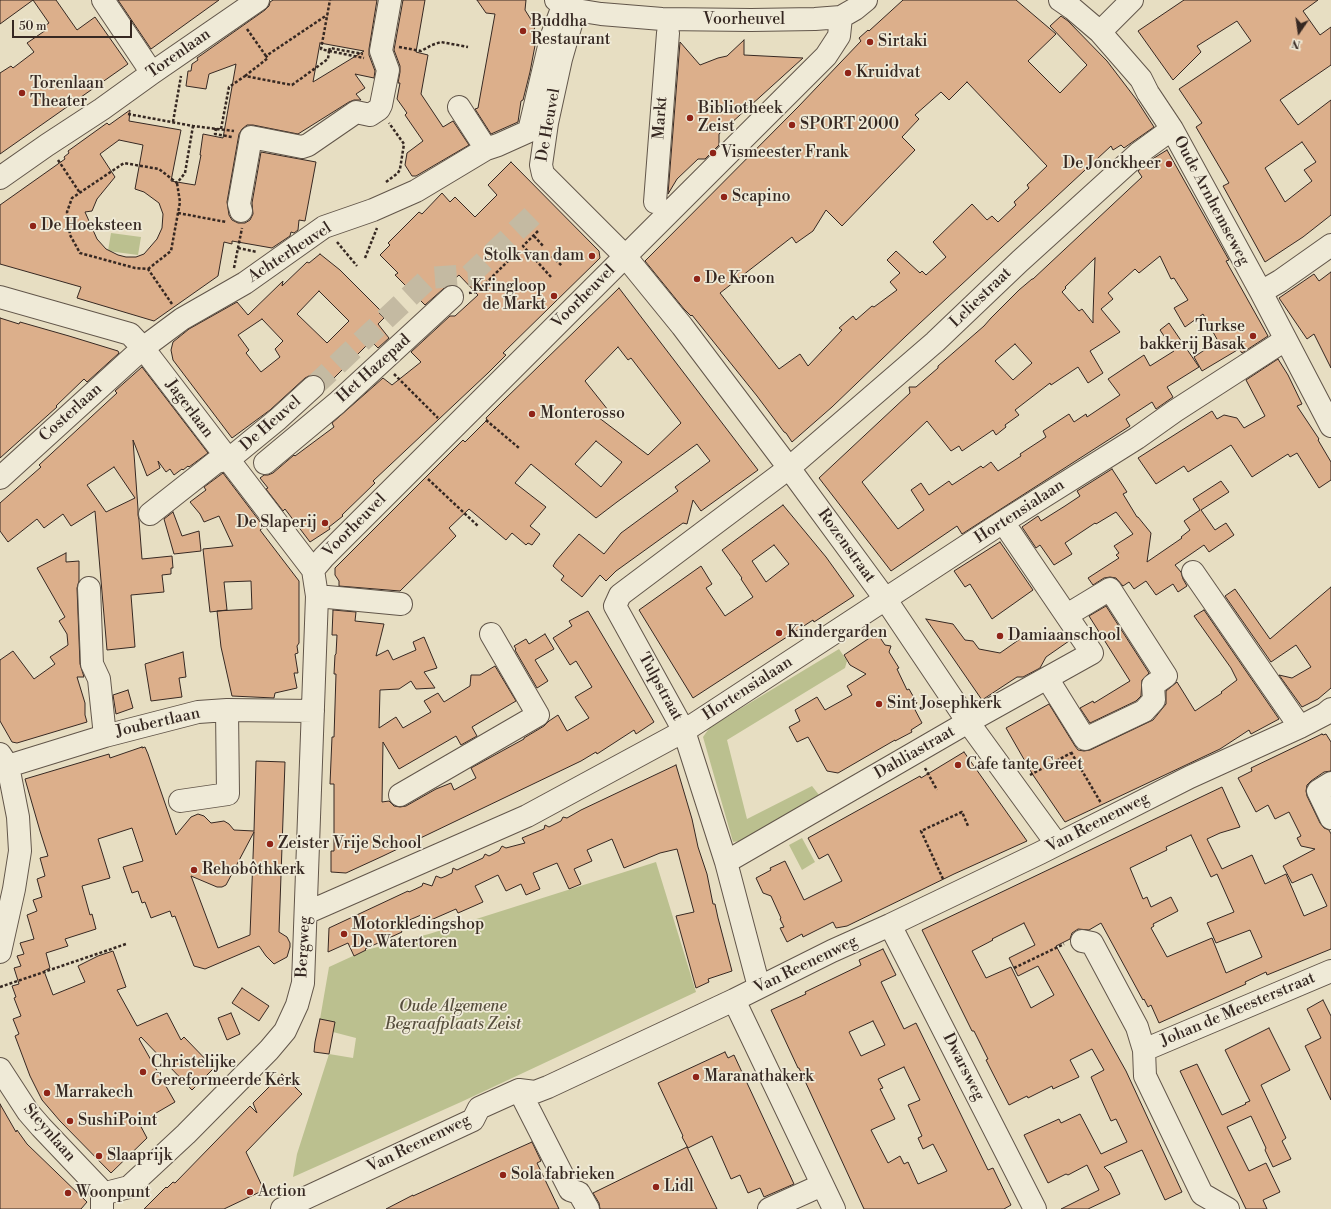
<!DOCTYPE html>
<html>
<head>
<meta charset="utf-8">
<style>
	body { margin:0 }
	#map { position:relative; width:1331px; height:1209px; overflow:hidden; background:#e7dec2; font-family:"Libre Bodoni",serif }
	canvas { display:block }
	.north { position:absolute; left:1279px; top:12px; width:40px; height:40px; -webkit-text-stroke:3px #efead7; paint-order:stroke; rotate:193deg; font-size:11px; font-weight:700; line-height:16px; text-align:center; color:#362822 }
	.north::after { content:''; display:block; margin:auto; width:14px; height:18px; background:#362822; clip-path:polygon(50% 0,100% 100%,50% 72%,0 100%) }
	.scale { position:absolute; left:12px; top:20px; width:120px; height:18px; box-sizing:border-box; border:2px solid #362822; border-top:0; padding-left:5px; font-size:12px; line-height:14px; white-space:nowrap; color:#362822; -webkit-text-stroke:3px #efead7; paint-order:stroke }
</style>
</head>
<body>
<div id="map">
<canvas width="1331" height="1209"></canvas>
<div class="north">N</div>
<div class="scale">50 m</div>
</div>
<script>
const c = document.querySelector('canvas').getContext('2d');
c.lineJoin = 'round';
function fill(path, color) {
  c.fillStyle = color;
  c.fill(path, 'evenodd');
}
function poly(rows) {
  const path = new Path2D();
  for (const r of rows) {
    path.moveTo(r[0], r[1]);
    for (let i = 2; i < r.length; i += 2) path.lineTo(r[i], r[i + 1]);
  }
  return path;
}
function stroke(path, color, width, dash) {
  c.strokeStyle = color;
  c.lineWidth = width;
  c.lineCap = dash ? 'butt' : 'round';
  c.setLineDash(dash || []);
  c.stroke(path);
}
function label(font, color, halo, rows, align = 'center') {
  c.font = font + ' "Libre Bodoni",serif';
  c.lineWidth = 3.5;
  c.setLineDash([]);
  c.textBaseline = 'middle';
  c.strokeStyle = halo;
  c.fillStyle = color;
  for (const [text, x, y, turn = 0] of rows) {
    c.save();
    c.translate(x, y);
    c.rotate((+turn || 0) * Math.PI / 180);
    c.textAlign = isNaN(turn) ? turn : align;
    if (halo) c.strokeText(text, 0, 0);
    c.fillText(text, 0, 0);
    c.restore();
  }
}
const green = poly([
	[111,233,141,237,138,255,108,251],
	[839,649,847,661,845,668,727,740,747,819,812,786,823,800,740,841,733,842,703,737,710,727],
	[802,838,815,862,802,870,789,845],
	[656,862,696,992,461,1102,293,1177,297,1154,329,1054,353,1058,356,1038,333,1032,320,1019,329,967,366,950,429,934]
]);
const building = poly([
	[0,0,56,0,77,30,95,17,128,64,0,154,0,73,11,66,13,68,34,52,27,43,46,30,43,27,49,23,33,0,0,24,0,0],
	[118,0,219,0,151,49,118,0],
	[273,0,377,0,369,49,369,55,375,71,374,78,355,74,365,88,356,94,361,100,354,100,349,102,298,134,253,125,247,125,242,129,239,134,227,202,229,215,232,220,238,223,245,223,250,220,253,214,252,203,261,152,316,162,305,221,299,220,298,230,294,233,291,232,290,236,272,248,232,241,232,244,224,242,218,276,154,321,77,298,81,287,0,264,0,205,65,159,64,157,69,153,68,151,107,123,109,125,130,110,129,121,181,130,171,181,195,185,201,155,200,155,203,134,223,138,236,64,209,74,206,89,186,86,188,71,191,71,192,64,198,60,197,58,265,10,269,6,270,2,273,0],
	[320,43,364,51,313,82,320,43],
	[119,140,143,145,135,189,144,192,159,203,163,214,162,228,157,239,144,254,136,257,126,257,118,255,106,249,97,239,85,212,92,211,97,199,115,177,100,154,119,140],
	[403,0,425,0,416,52,428,55,421,94,443,127,453,121,469,145,416,176,412,176,405,165,407,153,423,141,405,115,407,113,397,99,400,83,398,83,400,72,400,66,394,50,403,0],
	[477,0,526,0,525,10,535,26,533,34,537,35,530,72,523,100,521,101,518,122,491,134,475,109,478,108,495,14,486,13,477,0],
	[903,0,1016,0,1056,34,1028,61,1060,93,1087,65,1050,26,1061,16,1068,21,1107,61,1136,99,1154,127,1124,148,1121,145,1113,150,1111,146,906,336,832,407,792,442,786,433,784,432,757,396,692,315,691,316,684,309,645,261,798,107,861,41,859,38,868,30,869,31,903,0],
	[967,82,1047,166,1027,185,1029,188,1014,202,1016,205,998,222,992,216,987,220,972,204,933,242,946,257,926,275,922,271,920,273,896,251,887,260,900,273,890,282,897,290,874,307,872,306,856,320,853,316,839,328,842,330,808,366,800,354,779,369,720,293,792,237,796,243,813,231,826,210,842,226,915,150,902,137,919,119,915,115,941,92,949,100,967,82],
	[1184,0,1318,0,1303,11,1320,35,1331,27,1331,65,1280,100,1298,125,1331,100,1331,215,1303,237,1265,262,1223,186,1229,183,1196,127,1202,123,1179,89,1251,41,1237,21,1197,46,1201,52,1173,80,1138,31,1184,0],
	[1302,142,1316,162,1304,170,1312,181,1285,202,1265,168,1302,142],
	[744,40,744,55,803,58,719,134,719,145,705,159,698,159,677,179,668,194,680,42,700,65,718,58,727,56,744,40],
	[1167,150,1229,260,1226,261,1268,336,1242,353,1239,349,1202,371,1194,357,1218,341,1203,314,1185,327,1174,308,1188,300,1174,278,1171,279,1160,256,1139,273,1135,269,1108,293,1113,299,1101,309,1120,332,1090,351,1103,373,1088,383,1078,367,1051,385,1050,383,1015,410,1019,415,1005,425,1006,427,996,435,993,430,962,451,959,446,951,451,927,421,862,482,898,529,924,510,911,490,921,483,929,495,949,481,952,485,981,466,983,468,991,462,998,471,1021,456,1020,454,1046,437,1043,431,1069,414,1074,422,1086,414,1087,417,1120,395,1108,379,1144,355,1150,366,1174,351,1160,330,1169,323,1199,367,1167,387,1173,397,1156,409,1152,402,1126,419,1130,426,962,534,957,526,891,571,819,478,910,393,909,387,916,387,938,368,938,366,984,326,991,318,1019,290,1032,279,1033,279,1142,177,1138,171,1154,158,1167,150],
	[1095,258,1093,316,1093,323,1082,309,1079,311,1062,292,1066,288,1065,287,1095,258],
	[1015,344,1032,363,1013,380,995,361,1015,344],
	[511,162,599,251,600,258,503,353,506,355,488,373,373,481,375,483,342,515,343,516,329,527,330,529,310,542,285,509,283,511,266,489,268,488,260,478,264,475,268,475,273,473,294,455,295,456,334,427,332,423,383,378,392,385,421,362,411,352,450,316,455,316,478,295,459,275,425,305,395,275,398,273,380,255,390,245,388,243,419,212,422,214,442,193,450,202,455,197,475,217,497,195,488,185,511,162],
	[320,254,340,270,381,311,379,313,384,318,378,324,389,338,378,348,371,341,327,385,322,378,317,375,311,375,305,378,270,410,232,438,173,360,171,350,173,342,189,329,237,302,248,315,283,281,282,286,307,262,309,263,320,254],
	[319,291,349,321,327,343,297,314,319,291],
	[262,319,283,341,275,349,280,357,261,372,246,353,249,350,238,335,262,319],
	[1331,272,1331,368,1314,334,1307,339,1279,298,1314,274,1319,281,1331,272],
	[619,288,758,470,701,511,693,500,687,524,683,523,666,535,616,571,606,581,600,575,582,597,561,580,564,576,553,566,556,561,579,534,604,554,621,533,678,491,675,487,710,461,697,444,617,502,596,518,531,464,515,483,546,507,530,526,540,534,532,545,528,543,526,545,512,533,506,540,469,509,449,528,456,536,400,591,339,586,339,581,335,575,335,568,463,440,465,442,487,420,486,418,503,401,619,288],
	[618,347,628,360,631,358,681,423,648,455,598,417,608,410,585,381,618,347],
	[596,441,622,462,601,487,575,464,596,441],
	[0,318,19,324,20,322,69,336,118,351,119,353,87,382,84,379,56,406,57,407,0,458,0,318],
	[1278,359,1288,375,1302,404,1297,406,1319,439,1318,440,1331,462,1331,480,1319,488,1297,453,1290,457,1288,454,1252,477,1231,445,1188,472,1184,466,1156,484,1138,458,1212,411,1217,419,1224,415,1237,418,1244,428,1265,416,1246,380,1278,359],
	[142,367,208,453,189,467,188,466,183,470,182,469,174,475,170,469,166,472,158,461,160,468,147,476,133,440,138,509,138,515,139,520,142,559,172,556,173,568,171,568,171,574,162,575,164,592,131,595,135,647,107,650,95,511,71,526,63,514,44,528,37,519,8,542,0,531,0,503,41,467,39,465,117,393,115,391,142,367],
	[114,467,135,498,106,512,87,485,114,467],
	[1112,469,1127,492,1123,494,1137,517,1138,517,1151,533,1147,562,1182,538,1181,537,1190,530,1184,521,1200,510,1193,499,1221,481,1229,492,1201,510,1215,530,1226,523,1234,535,1209,552,1204,545,1175,565,1181,572,1183,579,1187,586,1178,592,1173,584,1156,595,1146,581,1134,589,1129,582,1123,586,1116,578,1110,577,1104,578,1093,585,1088,578,1119,558,1116,555,1119,553,1114,546,1133,534,1116,512,1096,524,1095,523,1065,543,1072,554,1054,565,1040,545,1036,548,1022,527,1038,516,1041,521,1065,506,1080,496,1077,491,1112,469],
	[223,473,264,527,260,530,299,581,299,643,297,646,298,653,295,654,298,673,294,673,297,688,275,693,274,698,232,696,221,647,217,611,252,609,251,581,224,582,227,610,210,612,203,549,233,546,219,516,204,522,200,514,190,502,206,490,204,487,223,473],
	[783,505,826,557,854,596,814,622,813,620,693,698,639,610,701,566,712,584,706,588,725,616,753,597,741,579,742,578,722,550,783,505],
	[774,545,789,564,766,582,752,561,774,545],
	[173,512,182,536,199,531,201,551,174,554,164,519,173,512],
	[1000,542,1033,590,992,619,970,584,965,587,954,571,1000,542],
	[66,553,66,562,79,561,79,581,77,588,80,664,84,677,77,677,85,703,85,715,87,722,17,743,12,742,0,721,0,660,13,651,34,679,55,664,50,657,68,645,67,634,59,621,65,617,37,568,66,553],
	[1331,587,1331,688,1318,699,1302,707,1279,675,1292,678,1311,667,1296,645,1271,662,1225,596,1235,589,1270,639,1331,587],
	[1106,606,1149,673,1142,680,1141,696,1136,701,1090,723,1080,708,1093,701,1094,703,1130,681,1089,616,1106,606],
	[333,610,356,612,355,621,384,624,376,656,388,650,393,660,416,650,413,642,424,637,437,668,424,672,435,688,416,689,411,681,399,689,380,690,379,728,396,717,403,728,431,712,424,701,438,693,444,702,470,686,471,675,480,675,495,666,516,701,472,727,477,736,461,745,456,736,399,769,383,742,382,802,389,801,394,806,400,807,406,806,436,789,451,783,454,790,476,778,471,768,524,739,524,738,544,726,549,721,558,715,567,731,589,718,575,697,592,687,576,661,570,665,553,638,572,626,569,621,588,611,654,722,636,734,634,730,597,754,596,752,581,761,383,856,346,873,331,872,331,851,334,851,334,784,330,784,332,737,334,737,336,674,334,674,335,655,336,654,337,635,332,635,333,610],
	[1204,610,1279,719,1251,734,1249,730,1220,749,1065,822,1033,775,1006,728,1049,704,1075,746,1078,750,1084,751,1090,750,1153,720,1166,704,1166,691,1177,682,1195,711,1222,693,1221,692,1237,680,1231,668,1194,616,1204,610],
	[926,619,953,624,965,640,973,641,979,649,1000,653,1030,632,1068,639,1069,641,1046,657,1040,668,1023,677,1017,677,982,700,926,619],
	[877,633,885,645,891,646,889,652,899,668,897,669,907,690,909,689,917,703,913,706,922,723,911,730,912,732,895,741,895,740,838,773,827,771,808,737,797,742,789,727,800,721,795,710,817,697,825,710,852,695,847,686,866,674,850,665,844,655,877,633],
	[545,634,554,649,535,660,548,681,537,688,515,650,516,649,514,646,526,639,529,644,545,634],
	[183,652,186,677,179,678,182,697,151,701,145,664,183,652],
	[128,690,133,708,116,714,113,695,128,690],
	[1322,734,1323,735,1326,734,1331,742,1331,771,1324,772,1311,781,1307,785,1306,791,1307,796,1320,823,1324,828,1329,830,1331,834,1331,949,1267,975,1266,972,1245,982,1246,984,1159,1023,1151,1005,1148,1007,1144,999,1143,1000,1101,923,1089,930,1078,929,1072,933,1070,939,1056,946,1126,1071,1182,1192,1165,1200,1142,1150,1104,1167,1110,1173,1120,1194,1088,1209,1061,1209,1099,1190,1087,1165,1068,1175,1066,1174,1048,1183,1024,1135,1059,1119,1061,1123,1080,1114,1101,1154,1127,1142,1116,1119,1111,1121,1091,1077,1104,1070,1092,1049,1070,1060,1079,1077,1053,1089,1052,1086,1028,1098,1027,1096,1009,1105,986,1060,988,1059,974,1031,972,1031,922,930,1222,787,1240,827,1220,833,1207,839,1222,869,1252,855,1265,884,1286,874,1304,916,1327,906,1312,874,1292,883,1283,866,1315,849,1301,846,1297,838,1301,836,1289,812,1275,819,1268,805,1256,812,1238,778,1252,771,1251,768,1322,734],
	[1191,835,1211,877,1217,874,1234,912,1207,923,1216,943,1250,930,1262,957,1226,973,1212,938,1167,957,1151,928,1154,926,1153,924,1178,911,1171,897,1151,907,1147,897,1143,899,1130,868,1167,850,1166,847,1191,835],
	[1024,923,1035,945,1009,958,1018,976,1038,966,1054,995,1031,1008,1011,967,986,978,972,951,993,940,992,939,1024,923],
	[142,747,142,748,145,747,148,754,176,835,191,817,198,814,204,816,211,823,224,821,229,824,234,830,254,831,256,761,285,762,279,932,287,937,290,943,290,947,287,957,274,964,266,956,259,946,205,969,194,966,175,916,172,917,170,911,151,918,145,902,142,903,138,891,132,893,123,867,143,861,132,828,98,839,110,878,82,886,90,915,92,914,96,929,65,939,68,946,46,953,50,968,44,971,53,995,85,982,78,966,98,956,113,951,126,987,117,990,137,1026,167,1013,181,1040,184,1037,214,1068,192,1090,141,1037,139,1039,175,1102,139,1123,147,1138,111,1173,60,1121,42,1100,30,1076,15,1036,19,1034,13,1019,21,1016,14,998,16,997,12,986,19,984,14,968,21,966,17,956,24,954,20,943,34,939,27,915,37,911,33,900,42,897,37,879,45,876,40,858,48,856,40,831,25,779,109,754,110,758,142,747],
	[254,832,250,935,218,948,191,876,217,887,222,887,226,885,254,832],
	[964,752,1027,841,954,874,847,926,836,928,833,922,803,937,802,934,787,942,780,928,784,927,780,919,781,918,771,896,763,893,756,878,771,870,770,868,785,861,804,900,842,881,828,854,819,859,808,838,902,786,920,776,921,778,964,752],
	[676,765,692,819,698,847,707,874,713,904,715,904,718,918,732,971,708,979,709,982,696,988,676,916,694,912,677,849,660,853,624,868,612,839,587,850,592,861,574,869,581,884,569,889,557,863,533,873,540,889,526,895,521,884,506,891,498,875,475,886,483,902,474,906,458,913,456,909,424,923,421,915,398,925,402,932,365,949,366,950,354,956,348,943,328,952,329,928,408,891,409,892,422,886,423,883,432,886,436,876,441,878,446,876,452,873,453,868,457,870,483,858,485,854,489,856,499,851,502,846,506,848,525,843,522,838,544,829,545,825,549,827,561,821,563,817,567,818,581,810,676,765],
	[883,949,896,975,881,982,904,1029,916,1023,988,1170,993,1168,1011,1205,1004,1209,864,1209,799,1068,798,1068,771,1010,806,994,805,992,861,965,859,960,883,949],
	[873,1021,885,1045,861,1056,849,1032,873,1021],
	[904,1067,920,1100,908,1105,922,1136,918,1138,923,1149,933,1144,947,1171,918,1184,908,1162,904,1164,900,1156,888,1163,871,1130,895,1119,880,1089,883,1088,878,1079,904,1067],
	[242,988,269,1006,259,1021,232,1003,242,988],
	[1323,1000,1331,1016,1331,1100,1305,1046,1321,1038,1307,1009,1323,1000],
	[231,1013,240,1034,227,1040,218,1018,231,1013],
	[320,1019,335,1022,329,1054,314,1052,315,1042,320,1019],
	[1269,1028,1290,1070,1261,1085,1286,1138,1282,1141,1291,1159,1273,1167,1265,1150,1266,1148,1251,1116,1227,1127,1249,1171,1266,1163,1280,1192,1263,1200,1267,1209,1246,1209,1180,1071,1197,1064,1222,1115,1246,1104,1245,1103,1250,1101,1225,1050,1269,1028],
	[725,1052,728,1058,734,1055,794,1184,764,1197,760,1188,748,1193,740,1175,731,1179,712,1136,688,1148,682,1137,683,1136,658,1083,725,1052],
	[282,1074,302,1094,246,1152,264,1190,224,1209,144,1209,166,1187,167,1188,173,1182,175,1183,250,1106,257,1113,253,1103,282,1074],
	[0,1104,16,1132,17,1130,27,1144,87,1202,81,1209,0,1209,0,1104],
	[532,1142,541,1161,537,1163,559,1209,386,1209,413,1195,413,1196,494,1159,532,1142],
	[687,1147,717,1209,600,1209,599,1203,593,1193,687,1147]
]);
const minorTunnel = poly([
	[313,387,429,278,470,275,535,213]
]);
const path = poly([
	[247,29,266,56],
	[399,47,421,51,432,45,441,42,468,47],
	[329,51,330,48,363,54],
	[329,51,364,58],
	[245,76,268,58,266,56,327,15],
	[128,114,193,126,234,131],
	[173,122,181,76],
	[216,128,215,134,232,137],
	[221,129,229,87,245,76,292,85,328,59,329,51,321,49,330,0],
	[58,160,80,193],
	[386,182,398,173,400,169,404,144,389,123],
	[178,213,226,222],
	[538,231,523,246,551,277],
	[534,236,544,247],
	[337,242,357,266],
	[238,248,257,252],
	[552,256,562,266],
	[365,258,377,228],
	[234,268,242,228],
	[148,269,171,251,180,202,177,183],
	[469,293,477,292,508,261],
	[172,304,148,269,135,268,80,253,70,235,67,212,72,198,124,163,159,169,177,183,185,173,193,126],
	[394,374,438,418],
	[486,420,519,448],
	[428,479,478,526],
	[1071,752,1101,803],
	[925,768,937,790],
	[1030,775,1071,753],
	[943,879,921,831,962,812,968,826],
	[1014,968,1064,944],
	[0,987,126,944]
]);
const minor = poly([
	[103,0,152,73],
	[556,0,563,6,569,9,601,14,662,19,751,20,815,19,841,17,855,9,866,0],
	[1060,0,1073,9,1100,32,1141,79,1148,93,1172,129,1261,292,1331,426],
	[575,10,561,59,547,123,541,165,543,174,625,256,682,326,789,468,886,600,968,722,1056,843],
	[1100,32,1132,0],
	[459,107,486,149],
	[529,131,551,38,563,6],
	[0,178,47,145,102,109,152,73,258,0],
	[655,202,668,33],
	[241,211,239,204,251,137,302,147,308,145,356,112,370,115,379,109,381,105,388,70,381,51,390,0],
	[1261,292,1280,281,1331,245],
	[0,297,130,334,143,348,313,570,317,596,303,983,297,1005,285,1031,269,1050,186,1134,129,1187,102,1194],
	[265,463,337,403,452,297],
	[0,478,143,348,182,319,245,283,324,227,373,210,416,191,486,149,498,145,547,123],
	[150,514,216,462,228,460,278,419,313,387],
	[313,570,324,557,345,536,826,56,839,36,841,17],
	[1193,572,1300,727],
	[89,588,92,664,99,679,105,736],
	[317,596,401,604],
	[1047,678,1085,739,1144,711,1154,700,1153,685,1166,676,1110,589,1067,615],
	[0,754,8,766,18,817,20,851,14,889,0,952],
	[8,766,105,736,198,712,227,710,313,711],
	[1331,783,1318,791,1331,818],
	[400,795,538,715,491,634],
	[180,801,228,794,227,710],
	[726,862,968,722,1092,653,1003,522],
	[306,913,527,816,684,731,1003,522,1137,438,1175,411,1285,340],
	[890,925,1035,1209],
	[1082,941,1092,943,1137,1027,1144,1050,1145,1076,1202,1194,1228,1209],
	[759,987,726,862,684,731,615,606,620,595,789,468,935,342,1020,261,1139,153,1172,129],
	[734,1000,834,1209],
	[1144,1050,1331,971],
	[0,1069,28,1112,41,1127,98,1187,102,1194,102,1208],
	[519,1090,570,1190,579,1193,588,1209],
	[282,1209,473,1120,479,1108,519,1090,535,1092,548,1087,734,1000,832,951,890,925,1040,853,1190,777,1300,727,1325,714,1331,709],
	[769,1209,822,1185]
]);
const markers = [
	[523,31,4,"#8f2418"],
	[870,42,4,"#8f2418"],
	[848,73,4,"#8f2418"],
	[22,93,4,"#8f2418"],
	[690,118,4,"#8f2418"],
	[792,125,4,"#8f2418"],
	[713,153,4,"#8f2418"],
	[1169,164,4,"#8f2418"],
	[724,197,4,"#8f2418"],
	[33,226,4,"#8f2418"],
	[592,256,4,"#8f2418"],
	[697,279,4,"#8f2418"],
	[554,296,4,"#8f2418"],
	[1253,336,4,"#8f2418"],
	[532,414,4,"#8f2418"],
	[325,523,4,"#8f2418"],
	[779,633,4,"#8f2418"],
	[1000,636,4,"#8f2418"],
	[879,704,4,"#8f2418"],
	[958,765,4,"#8f2418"],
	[270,844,4,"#8f2418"],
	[194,870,4,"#8f2418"],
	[344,934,4,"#8f2418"],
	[143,1072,4,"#8f2418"],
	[696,1077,4,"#8f2418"],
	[47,1093,4,"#8f2418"],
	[70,1121,4,"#8f2418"],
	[99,1156,4,"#8f2418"],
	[503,1175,4,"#8f2418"],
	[656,1187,4,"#8f2418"],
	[250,1192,4,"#8f2418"],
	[68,1193,4,"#8f2418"]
];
const streetNames = [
	["Voorheuvel",744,20],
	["Torenlaan",179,54,-35],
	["Markt",661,118,-86],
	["De Heuvel",549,125,-80],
	["Oude Arnhemseweg",1211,201,62],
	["Achterheuvel",290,253,-33],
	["Voorheuvel",584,297,-45],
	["Leliestraat",981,298,-44],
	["Het Hazepad",374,369,-42],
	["Jagerlaan",189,409,53],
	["Costerlaan",71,413,-42],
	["De Heuvel",271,424,-41],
	["Hortensialaan",1020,512,-33],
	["Voorheuvel",355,526,-45],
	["Rozenstraat",846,546,54],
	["Tulpstraat",660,687,61],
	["Hortensialaan",748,689,-33],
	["Joubertlaan",158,723,-13],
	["Dahliastraat",915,753,-30],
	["Van Reenenweg",1098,823,-27],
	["Bergweg",304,947,-87],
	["Van Reenenweg",806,965,-26],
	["Johan de Meesterstraat",1238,1010,-23],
	["Dwarsweg",963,1067,63],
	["Steynlaan",49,1133,49],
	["Van Reenenweg",419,1144,-26]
];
const poiNames = [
	["Buddha",531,22],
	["Restaurant",531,40],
	["Sirtaki",878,42],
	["Kruidvat",856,73],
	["Torenlaan",30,84],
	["Theater",30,102],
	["Bibliotheek",698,109],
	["Zeist",698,127],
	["SPORT 2000",800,125],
	["Vismeester Frank",721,153],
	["De Jonckheer",1161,164,"right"],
	["Scapino",732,197],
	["De Hoeksteen",41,226],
	["Stolk van dam",584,256,"right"],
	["De Kroon",705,279],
	["Kringloop",546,287,"right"],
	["de Markt",546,305,"right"],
	["Turkse",1245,327,"right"],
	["bakkerij Basak",1245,345,"right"],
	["Monterosso",540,414],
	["De Slaperij",317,523,"right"],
	["Kindergarden",787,633],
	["Damiaanschool",1008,636],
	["Sint Josephkerk",887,704],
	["Cafe tante Greet",966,765],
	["Zeister Vrije School",278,844],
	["Rehobôthkerk",202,870],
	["Motorkledingshop",352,925],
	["De Watertoren",352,943],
	["Christelijke",151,1063],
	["Gereformeerde Kerk",151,1081],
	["Maranathakerk",704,1077],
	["Marrakech",55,1093],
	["SushiPoint",78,1121],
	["Slaaprijk",107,1156],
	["Sola fabrieken",511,1175],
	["Lidl",664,1187],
	["Action",258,1192],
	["Woonpunt",76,1193]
];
const parkNames = [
	["Oude Algemene",453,1007],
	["Begraafplaats Zeist",453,1025]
];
fill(green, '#bbc08f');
fill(building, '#dcaf8b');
stroke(building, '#362822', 1);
stroke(minorTunnel, '#c4baa2', 22, [22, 11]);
stroke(minor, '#62564a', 24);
stroke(path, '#362822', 2.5, [3, 2]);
stroke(minor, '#efead7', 22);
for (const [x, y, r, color] of markers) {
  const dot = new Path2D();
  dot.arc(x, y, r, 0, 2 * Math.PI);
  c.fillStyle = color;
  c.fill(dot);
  stroke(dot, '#efead7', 1.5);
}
label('16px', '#362822', '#efead7', streetNames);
label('16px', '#362822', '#efead7', poiNames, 'left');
label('italic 16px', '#574e3d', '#efead7', parkNames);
</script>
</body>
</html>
